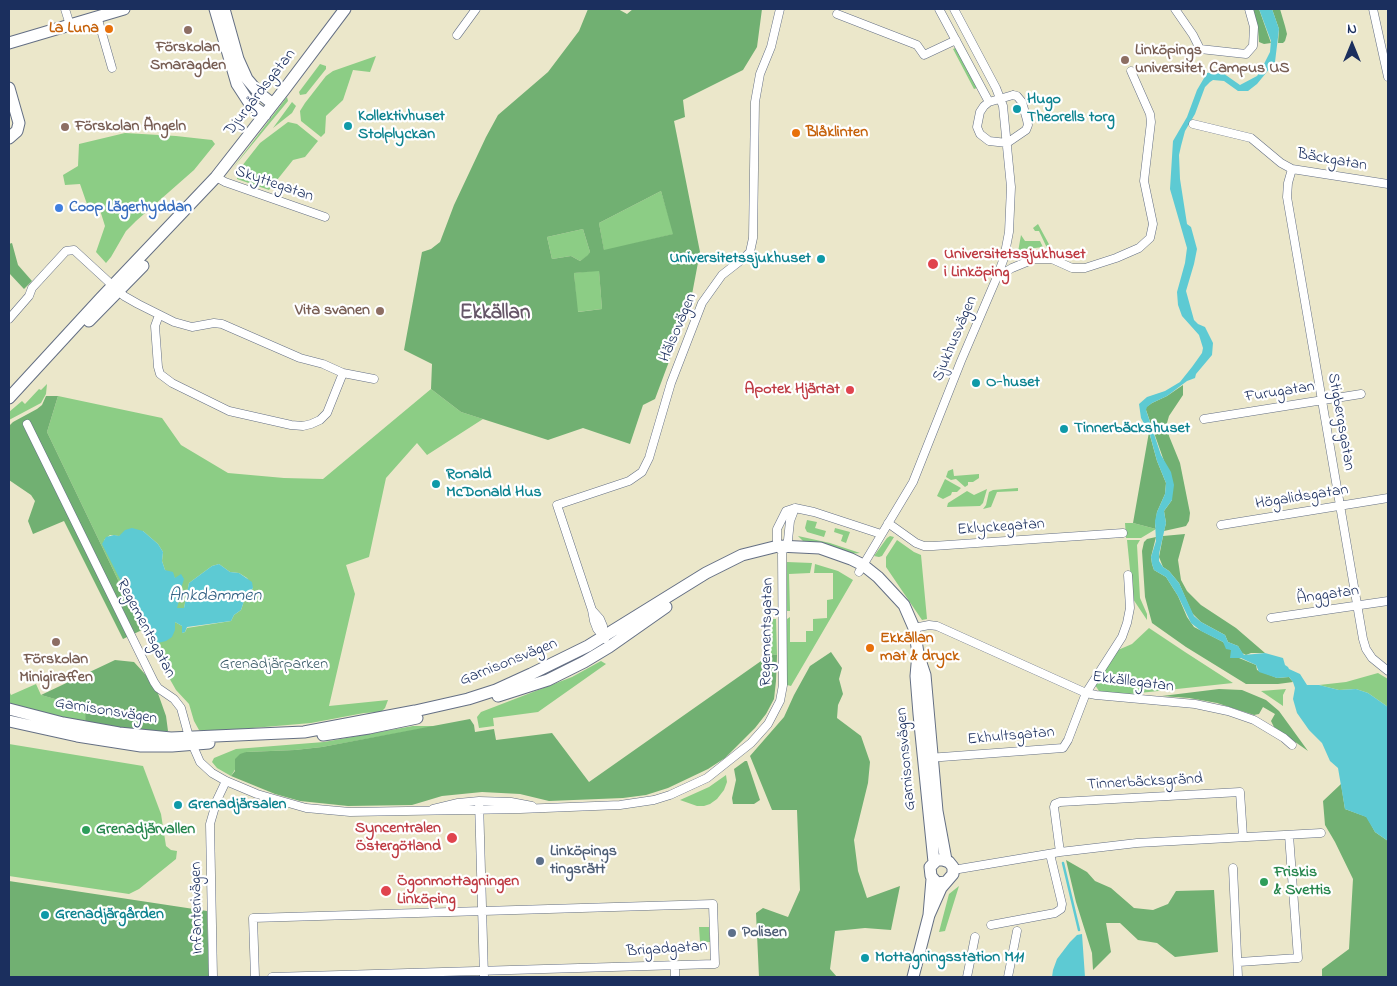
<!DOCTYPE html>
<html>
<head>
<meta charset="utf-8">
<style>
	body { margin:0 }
	#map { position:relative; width:1397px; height:986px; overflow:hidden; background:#ebe7ca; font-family:"Indie Flower",sans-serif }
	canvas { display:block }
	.frame { position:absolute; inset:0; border:10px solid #1b2f5e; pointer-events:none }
	.north { position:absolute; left:1327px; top:20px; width:50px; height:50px; -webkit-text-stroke:4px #fff; paint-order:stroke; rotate:0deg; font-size:14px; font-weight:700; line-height:20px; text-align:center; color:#1b2f5e }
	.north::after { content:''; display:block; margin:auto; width:18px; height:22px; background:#1b2f5e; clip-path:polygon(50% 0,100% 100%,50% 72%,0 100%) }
</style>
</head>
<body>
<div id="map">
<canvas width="1397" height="986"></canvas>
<div class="frame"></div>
<div class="north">N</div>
</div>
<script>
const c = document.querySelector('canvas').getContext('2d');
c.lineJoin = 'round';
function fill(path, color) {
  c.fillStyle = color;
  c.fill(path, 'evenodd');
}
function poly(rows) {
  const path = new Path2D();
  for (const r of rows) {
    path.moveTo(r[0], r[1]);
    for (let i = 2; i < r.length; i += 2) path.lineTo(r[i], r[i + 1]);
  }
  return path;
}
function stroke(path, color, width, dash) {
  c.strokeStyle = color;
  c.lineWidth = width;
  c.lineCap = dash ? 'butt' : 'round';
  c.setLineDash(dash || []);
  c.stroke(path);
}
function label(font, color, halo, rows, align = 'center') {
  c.font = font + ' "Indie Flower",sans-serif';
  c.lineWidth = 4.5;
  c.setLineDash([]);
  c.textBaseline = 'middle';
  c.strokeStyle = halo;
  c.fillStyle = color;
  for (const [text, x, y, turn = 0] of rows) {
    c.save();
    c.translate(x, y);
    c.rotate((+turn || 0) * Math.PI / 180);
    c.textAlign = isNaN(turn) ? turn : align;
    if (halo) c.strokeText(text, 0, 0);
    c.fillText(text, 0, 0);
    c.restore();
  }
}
const green = poly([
	[955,48,956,49,977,88,974,89,953,49],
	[376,56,370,72,353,70,343,100,326,116,325,133,321,137,301,121,300,111,305,103,326,76,333,71],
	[320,64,326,66,326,69,306,94,300,95,299,92],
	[287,97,288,101,232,169],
	[292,102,296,106,292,113,273,128],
	[288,122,297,124,318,141,305,157,293,160,269,190,237,179,238,171,260,143],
	[125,133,176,136,212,140,215,144,194,170,136,221,126,231,111,257,106,263,96,252,105,226,99,207,88,207,80,184,65,185,63,175,78,166,79,144],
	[661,191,674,234,604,251,599,223],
	[1038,224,1051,248,1047,248,1039,231,1035,231,1033,228],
	[583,229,590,252,589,255,580,261,571,256,552,259,547,237],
	[1021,235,1025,241,1040,241,1043,247,1027,249,1018,252],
	[599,270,602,309,577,312,574,273],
	[47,384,46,394,41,403,9,420,9,412,22,401,25,404,39,389,41,390],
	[431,389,461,412,483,419,427,455,417,443,386,478,369,557,346,565,355,594,329,706,388,700,385,708,381,712,364,713,311,723,206,732,199,730,194,721,189,704,176,690,142,630,47,432,58,396,162,418,181,445,228,473,284,478,323,479],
	[143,531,158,544,163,552,162,561,165,570,175,578,180,598,176,608,184,608,189,583,212,566,219,564,230,572,239,573,247,578,253,588,245,598,241,610,234,615,231,621,187,628,185,632,182,633,182,626,175,622,104,540,110,535,119,536],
	[953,469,954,476,979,474,979,478,973,482,968,482,968,485,965,487,956,479,951,480,946,477,948,471],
	[945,479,961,488,957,492,952,492,951,495,943,499,937,496],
	[1018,488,1018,491,997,492,991,507,983,509,986,505,989,492,993,490],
	[987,489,983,503,980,506,947,507,948,503,967,491,974,495],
	[807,520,817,522,815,528,826,531,824,537,807,532,805,528],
	[1125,523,1133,523,1156,529,1141,538,1126,538],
	[835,528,850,532,846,543,841,541,843,535,834,532],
	[798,536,830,543,860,553,849,554,804,542],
	[890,536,894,537,882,556,879,557,874,556,887,538],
	[897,540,914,552,921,555,927,619,922,620,886,567,886,557],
	[1127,540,1140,540,1137,545,1140,598,1147,614,1147,620,1133,599],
	[787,562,812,563,810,573,789,574,790,611,787,611],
	[815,564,838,571,853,580,791,686,787,685,787,619,790,617,790,642,806,642,806,631,813,631,813,619,827,618,827,600,833,599,833,573,814,573],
	[771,619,776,619,777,655,771,654],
	[1149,628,1185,652,1233,683,1130,694,1102,692,1099,691,1095,685,1118,650,1132,644],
	[601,661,606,664,538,712,493,718,494,726,479,728,477,717,481,712,572,677],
	[1378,673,1388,679,1388,707,1368,693,1356,689,1339,690,1319,685,1346,682],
	[36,684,41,695,87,708,85,723,9,704,9,691,11,695],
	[1286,689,1283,695,1283,706,1261,691],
	[413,726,437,726,322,747,295,750,246,752,231,776,217,768,212,762,214,758,236,749,324,742],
	[9,744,143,766,161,814,166,846,171,850,177,851,176,859,139,889,129,894,9,876],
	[726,775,727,782,724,790,717,799,710,804,704,806,697,806,680,800,709,787],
	[959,886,945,931,939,932,949,894],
	[699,927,709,927,710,942,700,942]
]);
const forest = poly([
	[588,9,618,9,627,14,633,9,762,9,757,47,743,70,683,100,685,117,674,121,700,252,690,305,655,399,643,405,630,444,583,428,548,440,461,412,431,389,432,364,404,350,422,252,431,249,440,242,454,205,486,137,498,115,548,72,579,31],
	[661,191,673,234,604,250,599,223],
	[583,229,590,252,588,255,580,261,571,256,552,259,547,237],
	[599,271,602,309,578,312,574,273],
	[1253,9,1259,9,1271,43,1264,44,1259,42,1258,28],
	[1272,9,1280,9,1285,26,1287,34,1285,41,1283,43,1278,43,1279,29],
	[12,243,18,265,32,281,24,289,9,273,9,244],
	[1183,385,1183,395,1169,416,1167,423,1169,436,1180,463,1190,513,1189,521,1186,526,1182,527,1164,531,1166,523,1164,511,1172,500,1164,461,1146,410,1146,407,1152,403,1167,396],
	[46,396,58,396,47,432,142,630,123,639,64,521,33,534,28,521,35,501,31,495,9,480,9,426,13,422,37,409,42,405],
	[1149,432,1157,461,1166,483,1165,494,1157,512,1155,526,1156,529,1133,523],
	[1185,534,1178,560,1181,580,1187,591,1201,605,1236,628,1265,653,1251,653,1246,655,1242,653,1238,646,1228,642,1225,635,1201,622,1192,613,1179,583,1169,571,1163,567,1159,557,1163,536],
	[1156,537,1151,557,1152,564,1154,570,1166,577,1178,596,1187,617,1194,627,1223,642,1239,658,1256,665,1257,670,1277,678,1289,677,1293,682,1278,684,1246,684,1186,647,1152,623,1145,597,1142,551,1144,542,1147,539],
	[831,652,842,668,839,679,843,694,838,705,837,718,861,736,870,762,868,783,854,840,858,871,867,898,900,886,891,930,865,928,835,931,830,969,837,977,759,977,756,913,763,908,788,917,800,890,797,810,772,810,750,756,784,717,794,695,810,666],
	[771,654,777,655,776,681,774,699,766,714,755,728,725,758,708,769,668,788,646,795,623,798,549,801,520,794,482,792,442,796,412,805,348,806,300,801,275,794,231,776,235,771,235,759,240,754,246,752,295,750,322,747,470,719,474,725,475,732,494,729,496,740,552,733,589,782],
	[115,660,134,662,155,685,166,716,168,731,157,733,85,723,86,708,41,695],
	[1219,689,1242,690,1266,700,1279,711,1308,751,1274,727,1271,721,1275,714,1263,707,1259,714,1254,715,1217,703,1189,698,1162,696],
	[745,761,747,761,760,800,754,804,733,804,732,798,736,780,734,769],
	[1341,784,1345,809,1367,817,1375,832,1388,841,1388,977,1322,977,1322,969,1349,949,1353,879,1335,842,1325,825,1323,801],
	[1066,860,1087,872,1095,881,1111,888,1134,908,1153,910,1168,904,1176,891,1214,890,1218,952,1175,957,1157,943,1138,940,1120,923,1106,923,1111,952,1093,970,1092,953,1076,902],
	[9,881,207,911,209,977,9,977]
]);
const water = poly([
	[1259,9,1272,9,1279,29,1275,62,1257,84,1248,91,1238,91,1224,81,1213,80,1210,82,1205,87,1195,114,1185,131,1181,146,1179,155,1180,179,1187,224,1191,227,1197,249,1194,264,1186,291,1194,320,1198,324,1205,327,1213,343,1212,355,1196,374,1195,378,1187,381,1167,396,1152,403,1147,407,1146,410,1161,455,1171,472,1174,485,1172,500,1164,511,1166,523,1159,554,1159,561,1163,567,1169,571,1179,583,1194,616,1201,622,1225,635,1228,642,1238,646,1244,655,1265,653,1283,658,1285,665,1288,667,1289,669,1300,674,1307,685,1319,685,1339,690,1356,689,1368,693,1388,707,1388,841,1375,832,1366,817,1345,809,1338,768,1330,761,1322,743,1309,730,1297,713,1293,699,1295,688,1293,682,1289,677,1277,678,1259,672,1256,665,1241,658,1230,658,1231,650,1226,649,1223,642,1201,631,1191,623,1178,596,1166,577,1154,570,1152,564,1151,557,1156,541,1155,521,1157,512,1165,494,1166,483,1157,461,1150,435,1141,418,1139,404,1147,397,1165,391,1180,382,1192,367,1202,353,1203,348,1199,335,1182,316,1178,305,1177,292,1185,263,1187,248,1170,189,1173,141,1187,117,1197,90,1207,73,1220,71,1240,85,1257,76,1260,72,1270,52,1271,41],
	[132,528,143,531,158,544,163,552,162,561,165,570,173,572,175,578,181,574,184,579,179,595,180,597,177,608,184,608,189,583,212,566,219,564,230,572,239,573,252,582,253,588,245,598,241,610,234,615,231,621,187,627,185,632,182,633,182,626,175,622,175,630,172,637,166,641,158,643,151,640,102,544,106,537,114,535,119,536,125,530],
	[1082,934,1085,977,1052,977,1053,970,1057,959,1070,942,1077,935]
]);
const stream = poly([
	[1063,863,1079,930]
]);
const street = poly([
	[65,9,70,25],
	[939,9,989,102],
	[1175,9,1193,35,1200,49,1246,54,1253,46,1254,27,1249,9],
	[1373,9,1388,77],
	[837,14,917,45,924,55,956,40],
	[97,16,112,68],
	[457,35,476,9],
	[1013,95,1017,96,1022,102,1027,120,1028,125,1026,130,1007,143,989,141,980,134,977,127,980,112,984,106,989,102,1013,95],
	[1193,124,1251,138,1281,163,1292,169,1388,184],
	[1292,169,1288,183,1287,197,1363,639,1366,649,1372,658,1388,671],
	[216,177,225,182,325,217],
	[997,277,1012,268,1034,259,1052,259,1072,268,1085,268,1116,258,1139,248,1150,238,1153,224,1144,181,1151,122,1150,114,1131,71],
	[159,315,155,326,158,367,160,374,172,383,229,411,291,425,303,426,311,424,320,420,327,413,343,373],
	[9,319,29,296,32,288,66,251,74,250,124,296,138,304,174,322,192,327,214,323,222,324,300,358,323,364,343,373,374,379],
	[1204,419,1361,394],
	[27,424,154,682,158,688,174,699,181,708,189,737,200,762,212,773,226,781,257,794,306,808,350,812,520,809,620,805,654,800,670,795,707,778,751,743,768,724,780,701,783,685,782,553],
	[888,523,916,543,924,546,933,546,1123,533],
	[1221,525,1388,498],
	[780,549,777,541,777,529,786,511,795,508,814,512,881,534],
	[785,549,788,540,790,521,795,508],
	[859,572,913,482,961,361,997,277,1004,258,1009,232,1011,187,1003,106,996,88,954,9],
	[592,610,600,619,603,626,603,637],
	[1271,618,1388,601],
	[914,628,929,625,937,626,1086,693,1096,695,1195,704,1228,711,1254,720,1284,738,1292,745],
	[605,639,597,629,594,621,592,610,557,505,629,481,642,472,649,458,671,383,702,303,722,275,745,257,750,252,753,238,755,102,760,74,771,47,780,9],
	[928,758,1063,748,1068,740,1086,693,1122,637,1127,623,1130,608,1128,575],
	[479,801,484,977],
	[433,809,458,803,479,801,511,802,532,806],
	[1060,852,1054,807,1055,804,1060,802,1240,792,1243,837],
	[1233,868,1238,977],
	[953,870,1060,852,1137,843,1321,833],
	[991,925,1055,913,1061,909,1062,904,1050,854],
	[1239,962,1298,958,1289,835],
	[675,965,675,977],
	[213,977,210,824,217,800,226,781],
	[255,977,253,918,713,904,715,964,272,977],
	[967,977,975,937],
	[1008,977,1017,931]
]);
const secondary = poly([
	[215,9,237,84,250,104,265,115],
	[224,9,238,59,247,79,259,93,273,104],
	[9,43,124,9],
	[9,88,19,123,17,131,9,138],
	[89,321,143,266],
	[9,398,101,298,216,177,284,90,345,9],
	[919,657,925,675,937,811,946,860],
	[498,696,548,680,584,662,609,647,666,607],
	[9,709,63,723,119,733,171,738,304,732,415,711,468,699,496,690,531,674,588,646,706,573,742,555,778,546,820,548,851,559,863,565,878,577,904,605,914,628,918,653,916,676,919,714,934,862],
	[9,721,77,736,141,746,172,746,209,743],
	[323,735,369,728,417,718],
	[929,915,941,888,953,874,953,867,949,862,943,860,937,860,930,867,931,876,937,883,946,882],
	[913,977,929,915,932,879]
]);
const markers = [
	[109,29,5,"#e8710a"],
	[188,30,5,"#8d6e63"],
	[1125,60,5,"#8d6e63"],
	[1017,109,5,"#0f9aa8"],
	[348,126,5,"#0f9aa8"],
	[65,127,5,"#8d6e63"],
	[796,133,5,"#e8710a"],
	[59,208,5,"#3f7fe0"],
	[821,259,5,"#0f9aa8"],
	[933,264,6,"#e0444e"],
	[380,311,5,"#8d6e63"],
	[976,383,5,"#0f9aa8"],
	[850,390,5,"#e0444e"],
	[1064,429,5,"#0f9aa8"],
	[436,484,5,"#0f9aa8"],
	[56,642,5,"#8d6e63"],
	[870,648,5,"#e8710a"],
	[178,805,5,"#0f9aa8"],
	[86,830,5,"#2e9e5b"],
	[452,838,6,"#e0444e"],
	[540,861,5,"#5c6f8a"],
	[1264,882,5,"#2e9e5b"],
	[386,891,6,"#e0444e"],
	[45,915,5,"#0f9aa8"],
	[732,933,5,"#5c6f8a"],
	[865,958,5,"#0f9aa8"]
];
const foodNames = [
	["La Luna",99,29,"right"],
	["Blåklinten",806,133],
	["Ekkällan",880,639],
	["mat & dryck",880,657]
];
const educationNames = [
	["Förskolan",188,48],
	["Smaragden",188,66],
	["Linköpings",1135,51,"left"],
	["universitet, Campus US",1135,69,"left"],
	["Förskolan Ängeln",75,127,"left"],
	["Vita svanen",370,311,"right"],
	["Förskolan",56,660],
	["Minigiraffen",56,678]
];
const streetNames = [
	["Djurgårdsgatan",261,93,-52],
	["Bäckgatan",1332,161,10],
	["Skyttegatan",274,185,19],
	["Hälsovägen",679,328,-67],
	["Sjukhusvägen",956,339,-67],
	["Furugatan",1280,393,-9],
	["Stigbergsgatan",1340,422,80],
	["Högalidsgatan",1302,498,-9],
	["Eklyckegatan",1001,528,-4],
	["Änggatan",1328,596,-8],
	["Regementsgatan",145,629,62],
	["Regementsgatan",768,632,-89],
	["Garnisonsvägen",509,663,-22],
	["Ekkällegatan",1133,683,7],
	["Garnisonsvägen",106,712,9],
	["Ekhultsgatan",1011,737,-5],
	["Garnisonsvägen",907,759,-95],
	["Tinnerbäcksgränd",1145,783,-3],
	["Infanterivägen",198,908,-91],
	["Brigadgatan",667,950,-4]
];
const cultureNames = [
	["Hugo",1027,100],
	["Theorells torg",1027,118],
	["Kollektivhuset",358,117],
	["Stolplyckan",358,135],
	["Universitetssjukhuset",811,259,"right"],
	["O-huset",986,383],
	["Tinnerbäckshuset",1074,429],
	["Ronald",446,475],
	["McDonald Hus",446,493],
	["Grenadjärsalen",188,805],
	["Grenadjärgården",55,915],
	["Mottagningsstation M11",875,958]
];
const shopNames = [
	["Coop Lägerhyddan",69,208]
];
const healthNames = [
	["Universitetssjukhuset",944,255],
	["i Linköping",944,273],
	["Apotek Hjärtat",840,390,"right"],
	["Syncentralen",441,829,"right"],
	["Östergötland",441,847,"right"],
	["Ögonmottagningen",397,882],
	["Linköping",397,900]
];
const parkNames = [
	["Grenadjärparken",274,665]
];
const leisureNames = [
	["Grenadjärvallen",96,830],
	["Friskis",1274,873],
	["& Svettis",1274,891]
];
const serviceNames = [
	["Linköpings",550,852],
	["tingsrätt",550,870],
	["Polisen",742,933]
];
const waterNames = [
	["Ankdammen",215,597]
];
const districtNames = [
	["Ekkällan",495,315]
];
fill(green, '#8ccd85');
fill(forest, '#71b072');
fill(water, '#5dcad3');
stroke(stream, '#5dcad3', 2.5);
stroke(street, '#646f84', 9);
stroke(secondary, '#646f84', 13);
stroke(street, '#fff', 8);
stroke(secondary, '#fff', 11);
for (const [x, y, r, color] of markers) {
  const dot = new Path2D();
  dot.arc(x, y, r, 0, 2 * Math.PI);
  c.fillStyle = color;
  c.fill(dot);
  stroke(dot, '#fff', 2);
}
label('bold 16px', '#c56008', '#fff', foodNames, 'left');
label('bold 16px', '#785e54', '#fff', educationNames);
label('16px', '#1b2f5e', '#fff', streetNames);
label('bold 16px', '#0d838f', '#fff', cultureNames, 'left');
label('bold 16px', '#366cbe', '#fff', shopNames, 'left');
label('bold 16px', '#be3a42', '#fff', healthNames, 'left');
label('16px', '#3d5e6a', '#fff', parkNames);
label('bold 16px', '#27864d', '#fff', leisureNames, 'left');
label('bold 16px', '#4e5e75', '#fff', serviceNames, 'left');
label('italic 18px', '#2f5e81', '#fff', waterNames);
label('bold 21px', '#665768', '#fff', districtNames);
</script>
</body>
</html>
